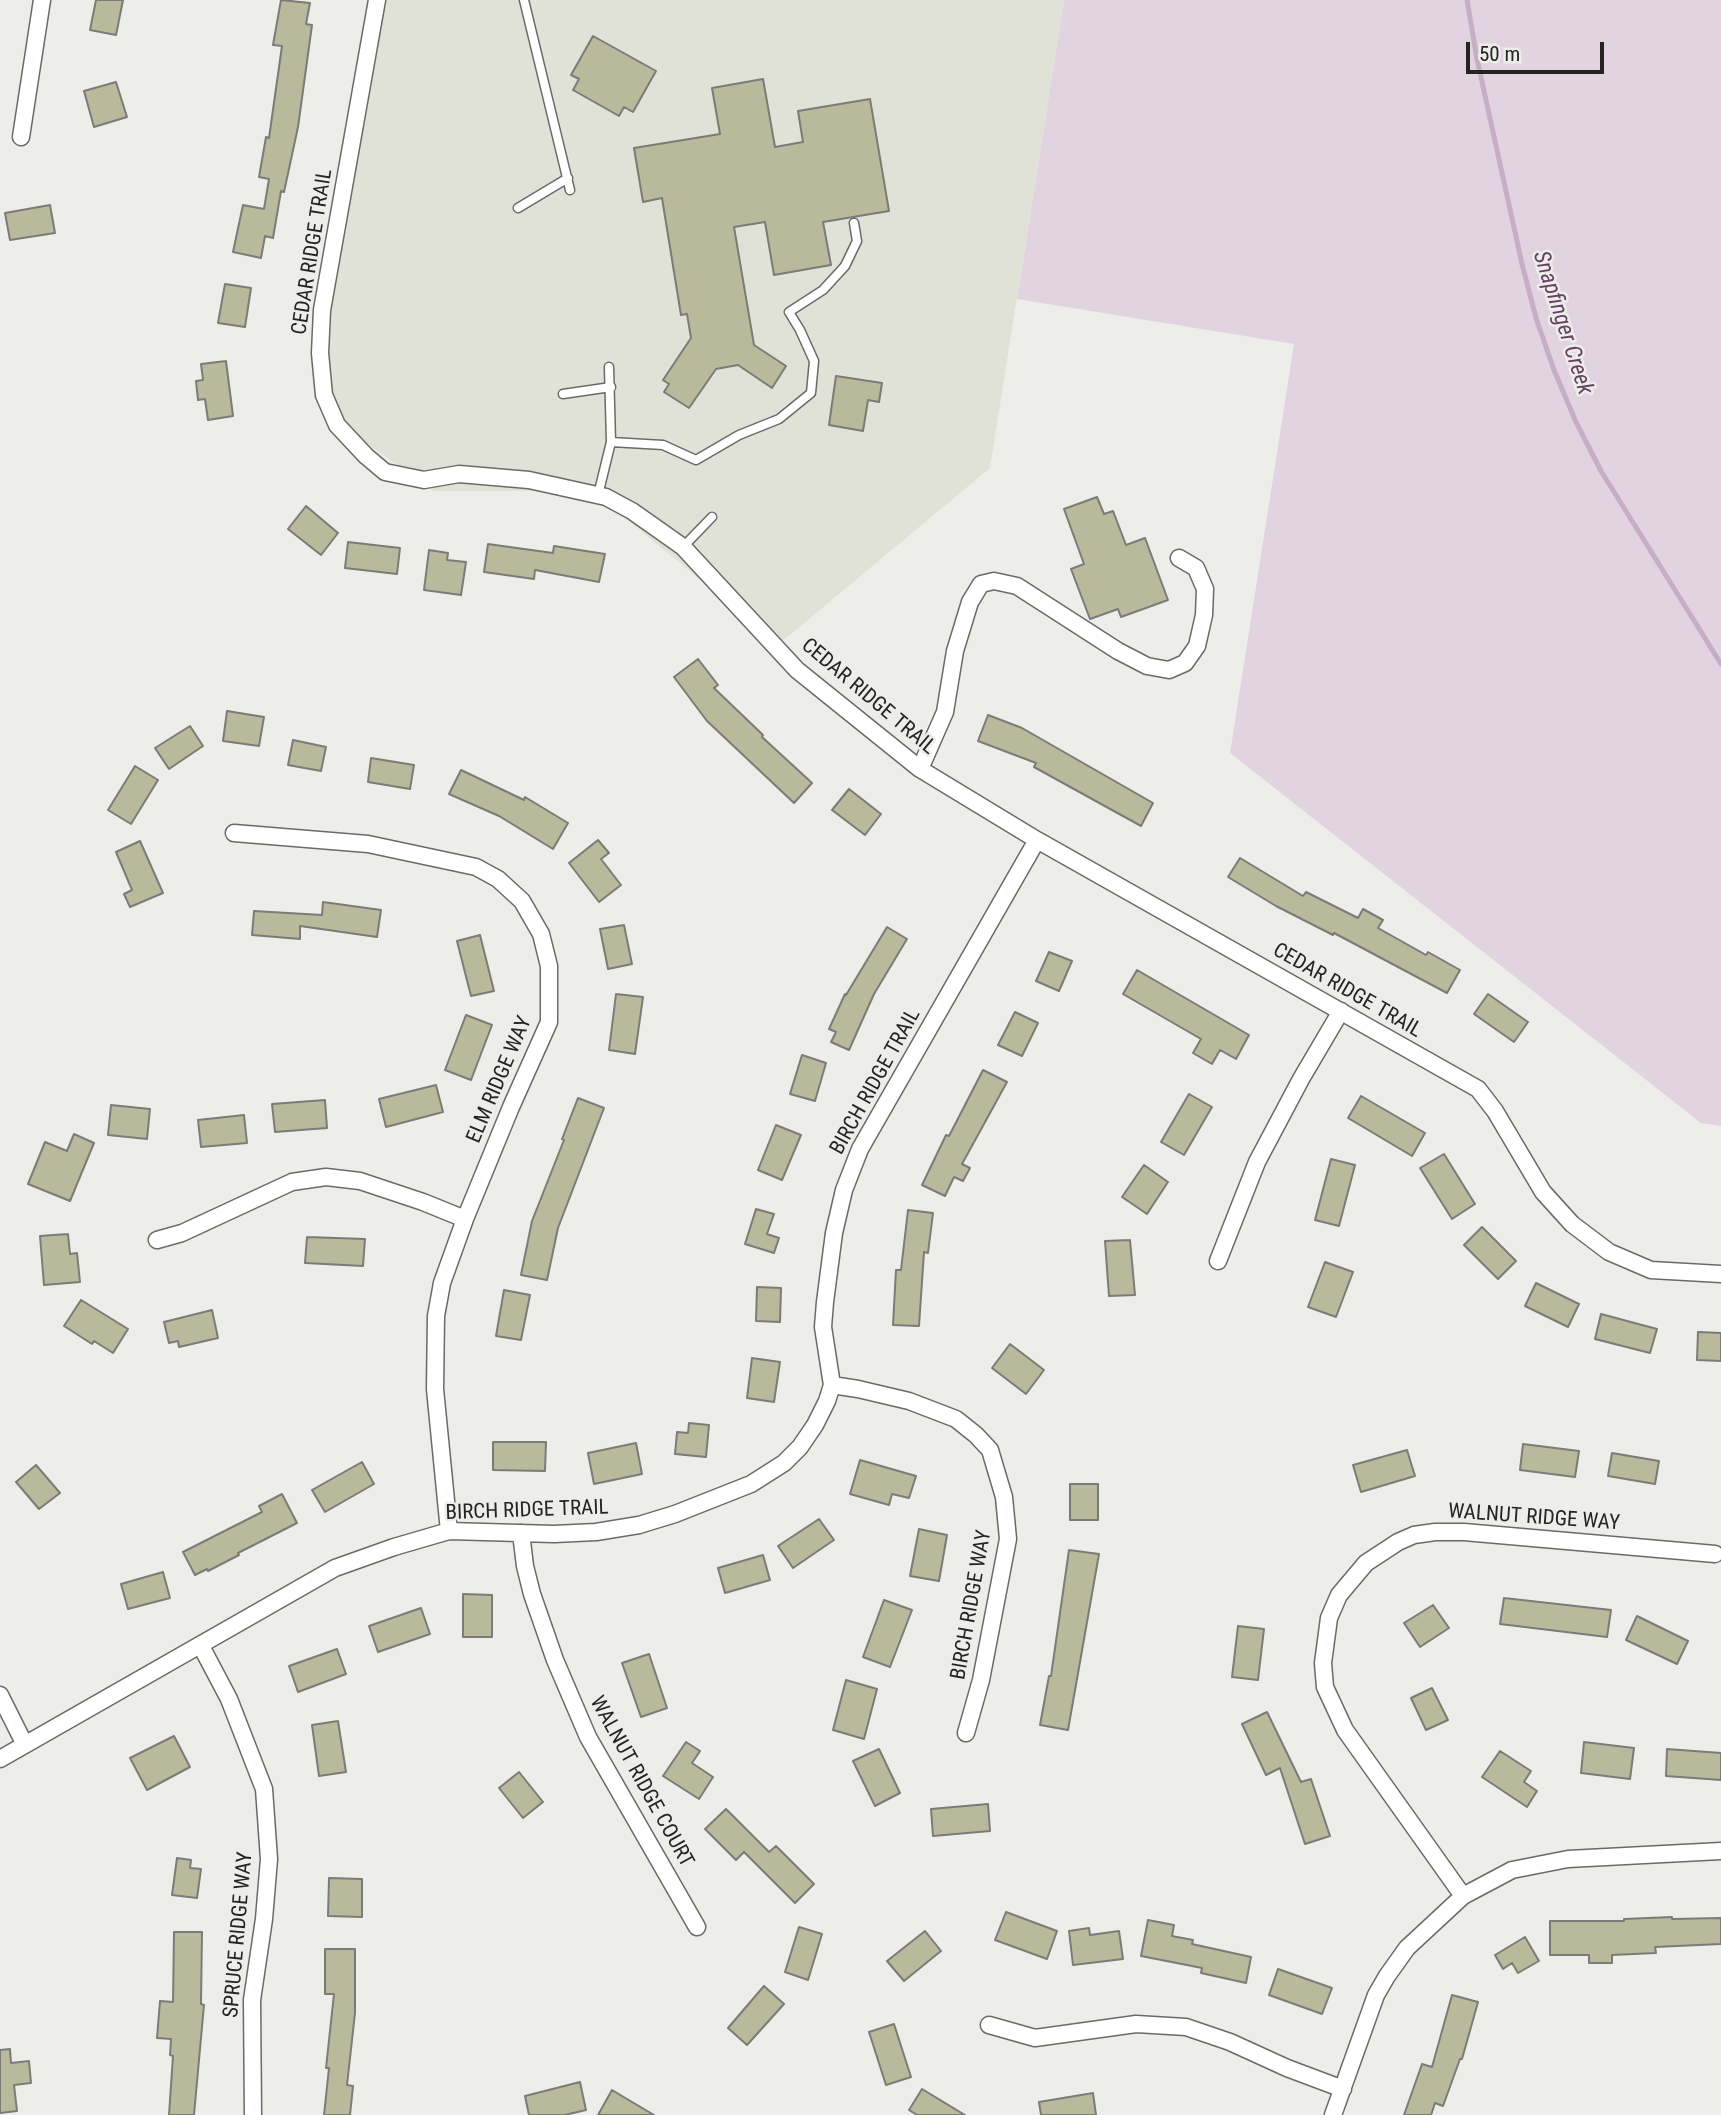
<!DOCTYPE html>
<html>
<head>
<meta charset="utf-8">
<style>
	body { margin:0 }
	#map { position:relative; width:1721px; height:2115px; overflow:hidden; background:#edeeea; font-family:"Roboto Condensed",sans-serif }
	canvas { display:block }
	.scale { position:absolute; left:1466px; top:42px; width:138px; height:32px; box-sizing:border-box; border:4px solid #242523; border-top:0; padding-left:9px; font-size:21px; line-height:24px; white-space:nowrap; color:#242523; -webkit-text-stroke:5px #edeeea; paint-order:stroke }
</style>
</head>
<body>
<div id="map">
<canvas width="1721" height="2115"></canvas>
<div class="scale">50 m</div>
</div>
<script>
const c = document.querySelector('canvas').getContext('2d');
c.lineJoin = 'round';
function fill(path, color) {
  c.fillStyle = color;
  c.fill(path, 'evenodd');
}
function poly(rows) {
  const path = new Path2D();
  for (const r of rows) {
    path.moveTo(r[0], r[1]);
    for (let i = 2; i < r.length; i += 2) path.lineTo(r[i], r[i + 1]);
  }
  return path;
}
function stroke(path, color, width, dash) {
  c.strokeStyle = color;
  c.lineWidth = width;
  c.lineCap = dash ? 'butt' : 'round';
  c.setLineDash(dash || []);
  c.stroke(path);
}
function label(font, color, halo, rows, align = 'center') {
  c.font = font + ' "Roboto Condensed",sans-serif';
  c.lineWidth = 5;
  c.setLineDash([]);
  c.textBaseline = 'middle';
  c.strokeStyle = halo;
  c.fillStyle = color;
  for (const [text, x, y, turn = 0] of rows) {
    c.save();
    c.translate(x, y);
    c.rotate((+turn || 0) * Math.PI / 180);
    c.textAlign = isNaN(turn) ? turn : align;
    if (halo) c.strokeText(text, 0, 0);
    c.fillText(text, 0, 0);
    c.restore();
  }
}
const built = poly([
	[375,0,1064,0,990,468,779,644,592,491,433,491,322,411,337,242]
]);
const green = poly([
	[1064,0,1721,0,1721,1126,1701,1123,1230,753,1294,344,1017,299]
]);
const stream = poly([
	[1467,0,1477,59,1522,264,1536,318,1554,370,1576,422,1601,471,1721,664]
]);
const building = poly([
	[96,0,123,0,116,35,90,30,96,0],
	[281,0,310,3,306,24,312,25,298,127,284,192,281,191,273,238,265,236,261,258,233,252,243,205,264,209,269,179,259,177,266,137,269,138,282,46,273,45,281,0],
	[593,36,656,71,633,112,624,107,619,116,573,90,579,79,571,75,593,36],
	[763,79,775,147,803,142,798,111,870,99,889,211,823,222,831,265,774,275,765,222,734,227,754,345,786,366,772,388,738,365,716,369,689,408,664,392,669,384,663,380,691,338,687,314,681,315,662,198,643,202,634,148,720,134,712,88,763,79],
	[116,82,127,117,94,127,84,91,116,82],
	[50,205,55,233,10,240,5,213,50,205],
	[225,284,251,288,245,327,218,323,225,284],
	[226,361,233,416,208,420,205,399,198,400,196,381,203,380,201,364,226,361],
	[836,376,882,383,879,402,868,400,863,431,829,425,836,376],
	[1097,497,1104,514,1113,511,1126,545,1145,538,1168,600,1121,617,1118,609,1090,619,1071,569,1084,564,1064,509,1097,497],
	[306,506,338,533,321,555,288,529,306,506],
	[348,542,400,548,397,574,345,568,348,542],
	[488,544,553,553,554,546,605,554,599,582,535,570,534,579,484,572,488,544],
	[429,550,448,553,447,560,466,562,461,595,424,590,429,550],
	[698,659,718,685,714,688,763,735,762,737,812,783,794,803,707,721,674,677,698,659],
	[227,711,264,717,259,746,223,741,227,711],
	[988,715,1022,728,1153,803,1141,826,1034,767,1036,763,978,741,988,715],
	[190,726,203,746,169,769,155,748,190,726],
	[293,740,326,747,321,771,288,765,293,740],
	[371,758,414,765,410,789,368,782,371,758],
	[135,766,158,780,131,824,108,810,135,766],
	[461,770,524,800,525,797,568,823,553,849,499,816,449,794,461,770],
	[849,789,881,814,865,835,832,810,849,789],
	[598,840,609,853,601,859,621,885,599,902,569,863,598,840],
	[140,841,163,893,130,907,124,894,132,890,116,852,140,841],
	[1240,858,1303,896,1306,892,1358,918,1363,909,1383,920,1378,928,1426,955,1428,952,1460,970,1447,993,1334,933,1333,935,1276,906,1228,877,1240,858],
	[323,902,381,910,377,937,300,926,300,939,252,935,254,911,322,915,323,902],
	[624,925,632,964,608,969,600,929,624,925],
	[887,927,907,939,874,994,849,1050,831,1042,836,1032,829,1029,845,994,846,995,887,927],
	[480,935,494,991,471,996,457,941,480,935],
	[1049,952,1072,961,1059,991,1036,981,1049,952],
	[1137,970,1249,1035,1236,1059,1220,1050,1212,1064,1193,1053,1201,1039,1123,994,1137,970],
	[616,994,643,997,635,1054,609,1050,616,994],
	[1488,994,1528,1022,1514,1042,1474,1014,1488,994],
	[1015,1012,1038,1023,1022,1056,998,1045,1015,1012],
	[466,1015,492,1025,471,1080,445,1070,466,1015],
	[802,1055,826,1063,815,1101,790,1094,802,1055],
	[983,1070,1007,1082,962,1164,970,1168,963,1181,954,1177,945,1196,922,1185,946,1135,949,1136,983,1070],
	[436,1085,443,1112,386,1127,379,1099,436,1085],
	[1189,1094,1212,1107,1184,1155,1161,1142,1189,1094],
	[1361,1096,1425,1133,1412,1156,1348,1118,1361,1096],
	[578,1098,604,1108,558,1228,547,1280,521,1275,532,1221,564,1140,562,1139,578,1098],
	[325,1100,327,1128,275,1132,272,1104,325,1100],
	[111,1105,150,1109,147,1139,108,1135,111,1105],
	[244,1115,247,1143,201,1147,198,1120,244,1115],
	[776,1125,801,1135,782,1180,758,1170,776,1125],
	[74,1134,94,1143,70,1201,28,1184,45,1142,67,1151,74,1134],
	[1444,1154,1475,1204,1452,1219,1420,1168,1444,1154],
	[1331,1159,1355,1165,1339,1226,1315,1220,1331,1159],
	[1144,1165,1168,1182,1147,1214,1122,1197,1144,1165],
	[756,1209,774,1214,767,1234,779,1238,774,1253,745,1244,756,1209],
	[908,1210,933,1213,928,1253,924,1252,919,1326,893,1325,896,1270,901,1270,908,1210],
	[1482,1227,1516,1261,1498,1279,1464,1245,1482,1227],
	[68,1234,70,1254,77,1253,80,1282,44,1285,40,1236,68,1234],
	[307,1237,365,1239,363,1266,305,1263,307,1237],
	[1130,1240,1135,1295,1109,1296,1105,1241,1130,1240],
	[1325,1262,1353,1272,1336,1317,1308,1307,1325,1262],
	[1536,1283,1579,1304,1568,1327,1525,1306,1536,1283],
	[757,1287,781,1288,780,1322,756,1321,757,1287],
	[504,1290,530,1295,521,1340,496,1336,504,1290],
	[81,1300,128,1329,113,1353,94,1341,92,1344,64,1326,81,1300],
	[212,1310,218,1338,179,1347,178,1341,169,1343,164,1322,212,1310],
	[1601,1314,1657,1329,1650,1353,1595,1339,1601,1314],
	[1698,1332,1721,1333,1721,1361,1697,1360,1698,1332],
	[1010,1344,1044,1370,1026,1394,992,1368,1010,1344],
	[752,1358,780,1362,774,1402,747,1398,752,1358],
	[689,1423,709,1425,706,1457,675,1454,677,1432,688,1433,689,1423],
	[493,1442,546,1442,545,1471,493,1470,493,1442],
	[636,1443,642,1474,594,1484,588,1453,636,1443],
	[1523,1444,1579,1451,1575,1477,1520,1470,1523,1444],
	[1407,1450,1415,1476,1361,1492,1353,1465,1407,1450],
	[1612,1453,1659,1461,1655,1484,1608,1476,1612,1453],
	[860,1460,916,1476,909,1498,892,1494,889,1505,850,1494,860,1460],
	[362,1462,374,1484,325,1512,312,1490,362,1462],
	[36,1465,60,1493,39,1509,16,1482,36,1465],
	[1070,1484,1098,1484,1098,1520,1070,1520,1070,1484],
	[282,1494,297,1523,238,1553,239,1555,208,1571,207,1569,195,1575,183,1552,262,1512,259,1506,282,1494],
	[819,1519,834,1540,793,1568,778,1546,819,1519],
	[919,1529,947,1535,939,1581,910,1576,919,1529],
	[1069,1550,1099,1554,1068,1730,1040,1725,1049,1676,1051,1676,1069,1550],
	[763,1555,770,1580,725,1593,718,1568,763,1555],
	[163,1572,170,1598,128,1609,121,1584,163,1572],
	[463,1594,492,1595,492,1637,463,1637,463,1594],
	[1504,1598,1611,1610,1607,1637,1500,1624,1504,1598],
	[884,1600,912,1610,890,1667,863,1657,884,1600],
	[1433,1605,1449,1628,1420,1647,1404,1623,1433,1605],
	[421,1608,430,1634,378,1652,369,1626,421,1608],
	[1637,1616,1688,1641,1677,1664,1626,1640,1637,1616],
	[1238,1626,1264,1629,1258,1680,1232,1677,1238,1626],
	[337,1649,346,1674,298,1692,289,1666,337,1649],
	[649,1654,667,1708,641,1717,622,1663,649,1654],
	[846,1680,877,1689,864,1739,833,1730,846,1680],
	[1432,1688,1448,1720,1426,1730,1411,1698,1432,1688],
	[1267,1712,1301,1782,1311,1779,1330,1836,1305,1844,1280,1768,1266,1775,1242,1724,1267,1712],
	[338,1721,346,1772,319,1776,312,1725,338,1721],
	[174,1736,190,1767,147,1790,130,1758,174,1736],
	[686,1742,700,1751,692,1763,713,1777,699,1799,663,1776,686,1742],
	[1584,1742,1634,1748,1630,1779,1581,1773,1584,1742],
	[879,1749,900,1793,875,1806,853,1761,879,1749],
	[1667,1749,1721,1753,1721,1780,1666,1776,1667,1749],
	[1500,1751,1531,1771,1524,1782,1537,1791,1527,1807,1482,1777,1500,1751],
	[519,1772,543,1802,523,1818,499,1788,519,1772],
	[988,1804,990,1831,933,1836,931,1809,988,1804],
	[726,1809,769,1852,776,1846,814,1884,795,1903,744,1852,736,1860,705,1829,726,1809],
	[177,1858,191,1860,190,1868,201,1869,197,1898,172,1895,177,1858],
	[329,1878,362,1879,362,1917,328,1916,329,1878],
	[1006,1912,1057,1931,1047,1959,995,1940,1006,1912],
	[1672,1917,1672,1919,1721,1918,1721,1944,1655,1947,1656,1953,1612,1955,1612,1963,1589,1963,1589,1955,1550,1955,1550,1921,1624,1921,1624,1919,1672,1917],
	[1148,1920,1174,1925,1172,1936,1193,1940,1192,1944,1251,1957,1246,1983,1201,1973,1202,1968,1141,1956,1148,1920],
	[799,1927,822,1934,808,1980,785,1972,799,1927],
	[1089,1928,1090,1935,1119,1931,1123,1959,1073,1965,1069,1931,1089,1928],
	[925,1931,941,1951,904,1981,887,1961,925,1931],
	[174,1932,202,1932,201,2004,204,2005,194,2115,169,2115,173,2056,170,2055,171,2039,157,2038,160,2001,173,2002,174,1932],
	[1525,1937,1539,1961,1518,1973,1512,1963,1503,1969,1495,1955,1525,1937],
	[325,1949,355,1949,355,2013,347,2085,353,2086,350,2115,324,2115,329,2068,326,2068,334,1994,325,1994,325,1949],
	[1278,1969,1332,1988,1322,2014,1269,1995,1278,1969],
	[764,1986,784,2004,747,2045,728,2028,764,1986],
	[1452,1995,1478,2002,1462,2059,1460,2059,1443,2106,1435,2103,1431,2115,1404,2115,1422,2064,1432,2067,1452,1995],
	[894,2024,911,2077,886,2085,869,2032,894,2024],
	[10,2049,11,2063,29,2061,31,2083,14,2085,17,2111,0,2113,0,2050,10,2049],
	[580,2082,586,2110,565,2115,529,2115,525,2096,580,2082],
	[922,2089,965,2115,917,2115,909,2110,922,2089],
	[612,2090,654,2115,598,2115,612,2090],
	[1093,2093,1096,2115,1041,2115,1039,2102,1093,2093]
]);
const service = poly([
	[524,0,570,190],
	[518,208,568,178],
	[563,394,611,387],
	[611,442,663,445,696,460,739,435,779,419,811,393,814,361,800,330,789,312,823,290,845,266,857,241,854,223],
	[598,495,611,442,609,367],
	[683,547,712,517]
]);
const minor = poly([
	[377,0,322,310,320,353,324,395,337,425,366,456,385,472,424,480,459,474,529,480,606,497,632,511,683,547,797,670,920,769,1037,840,1478,1089,1495,1111,1543,1192,1572,1224,1609,1252,1651,1270,1721,1274],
	[21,137,42,0],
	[920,769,945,712,955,651,970,602,981,584,994,581,1017,586,1118,651,1147,666,1169,670,1185,663,1197,646,1204,615,1205,589,1196,568,1179,558],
	[234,833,368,844,476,867,498,879,522,901,541,934,549,966,549,1022,511,1107,465,1219,442,1283,436,1316,435,1389,449,1531],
	[157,1240,182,1233,292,1182,326,1177,360,1181,423,1202,465,1219],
	[1218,1261,1257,1162,1301,1079,1341,1011],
	[832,1385,858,1389,909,1401,956,1419,976,1435,990,1450,1004,1497,1008,1539,981,1680,966,1733],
	[521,1533,525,1566,532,1594,555,1660,588,1737,697,1927],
	[201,1646,229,1699,264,1789,269,1859,264,1919,252,2000,253,2115],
	[0,1695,24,1743],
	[0,1759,335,1568,394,1547,449,1531,554,1534,596,1532,639,1525,675,1514,751,1484,784,1463,800,1447,815,1425,827,1401,832,1385,823,1327,825,1302,834,1233,844,1190,860,1149,1037,840],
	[1463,1896,1345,1730,1325,1687,1323,1663,1329,1618,1339,1595,1366,1563,1398,1542,1414,1535,1435,1532,1464,1532,1715,1554],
	[989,2025,1035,2038,1136,2024,1186,2027,1230,2042,1287,2068,1343,2089],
	[1333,2115,1376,1995,1387,1976,1407,1948,1463,1896,1512,1870,1568,1859,1721,1851]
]);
const streetNames = [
	["CEDAR RIDGE TRAIL",313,252,-81],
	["CEDAR RIDGE TRAIL",868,697,40],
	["CEDAR RIDGE TRAIL",1347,991,30],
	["ELM RIDGE WAY",500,1080,-67],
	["BIRCH RIDGE TRAIL",876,1082,-61],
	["BIRCH RIDGE TRAIL",527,1511,-2],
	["WALNUT RIDGE WAY",1534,1518,4],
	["BIRCH RIDGE WAY",972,1605,-80],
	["WALNUT RIDGE COURT",641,1782,61],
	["SPRUCE RIDGE WAY",239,1935,-85]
];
const waterNames = [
	["Snapfinger Creek",1562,323,72]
];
fill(built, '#e1e2d7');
fill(green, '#e2d3e1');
stroke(stream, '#c6aec5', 5);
fill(building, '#b9ba9c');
stroke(building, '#7b7b78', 2);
stroke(service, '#6a6a67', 11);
stroke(minor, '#6a6a67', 19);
stroke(service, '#fff', 8);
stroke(minor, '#fff', 16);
label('21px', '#242523', '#edeeea', streetNames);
label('italic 23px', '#654164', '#edeeea', waterNames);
</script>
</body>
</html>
